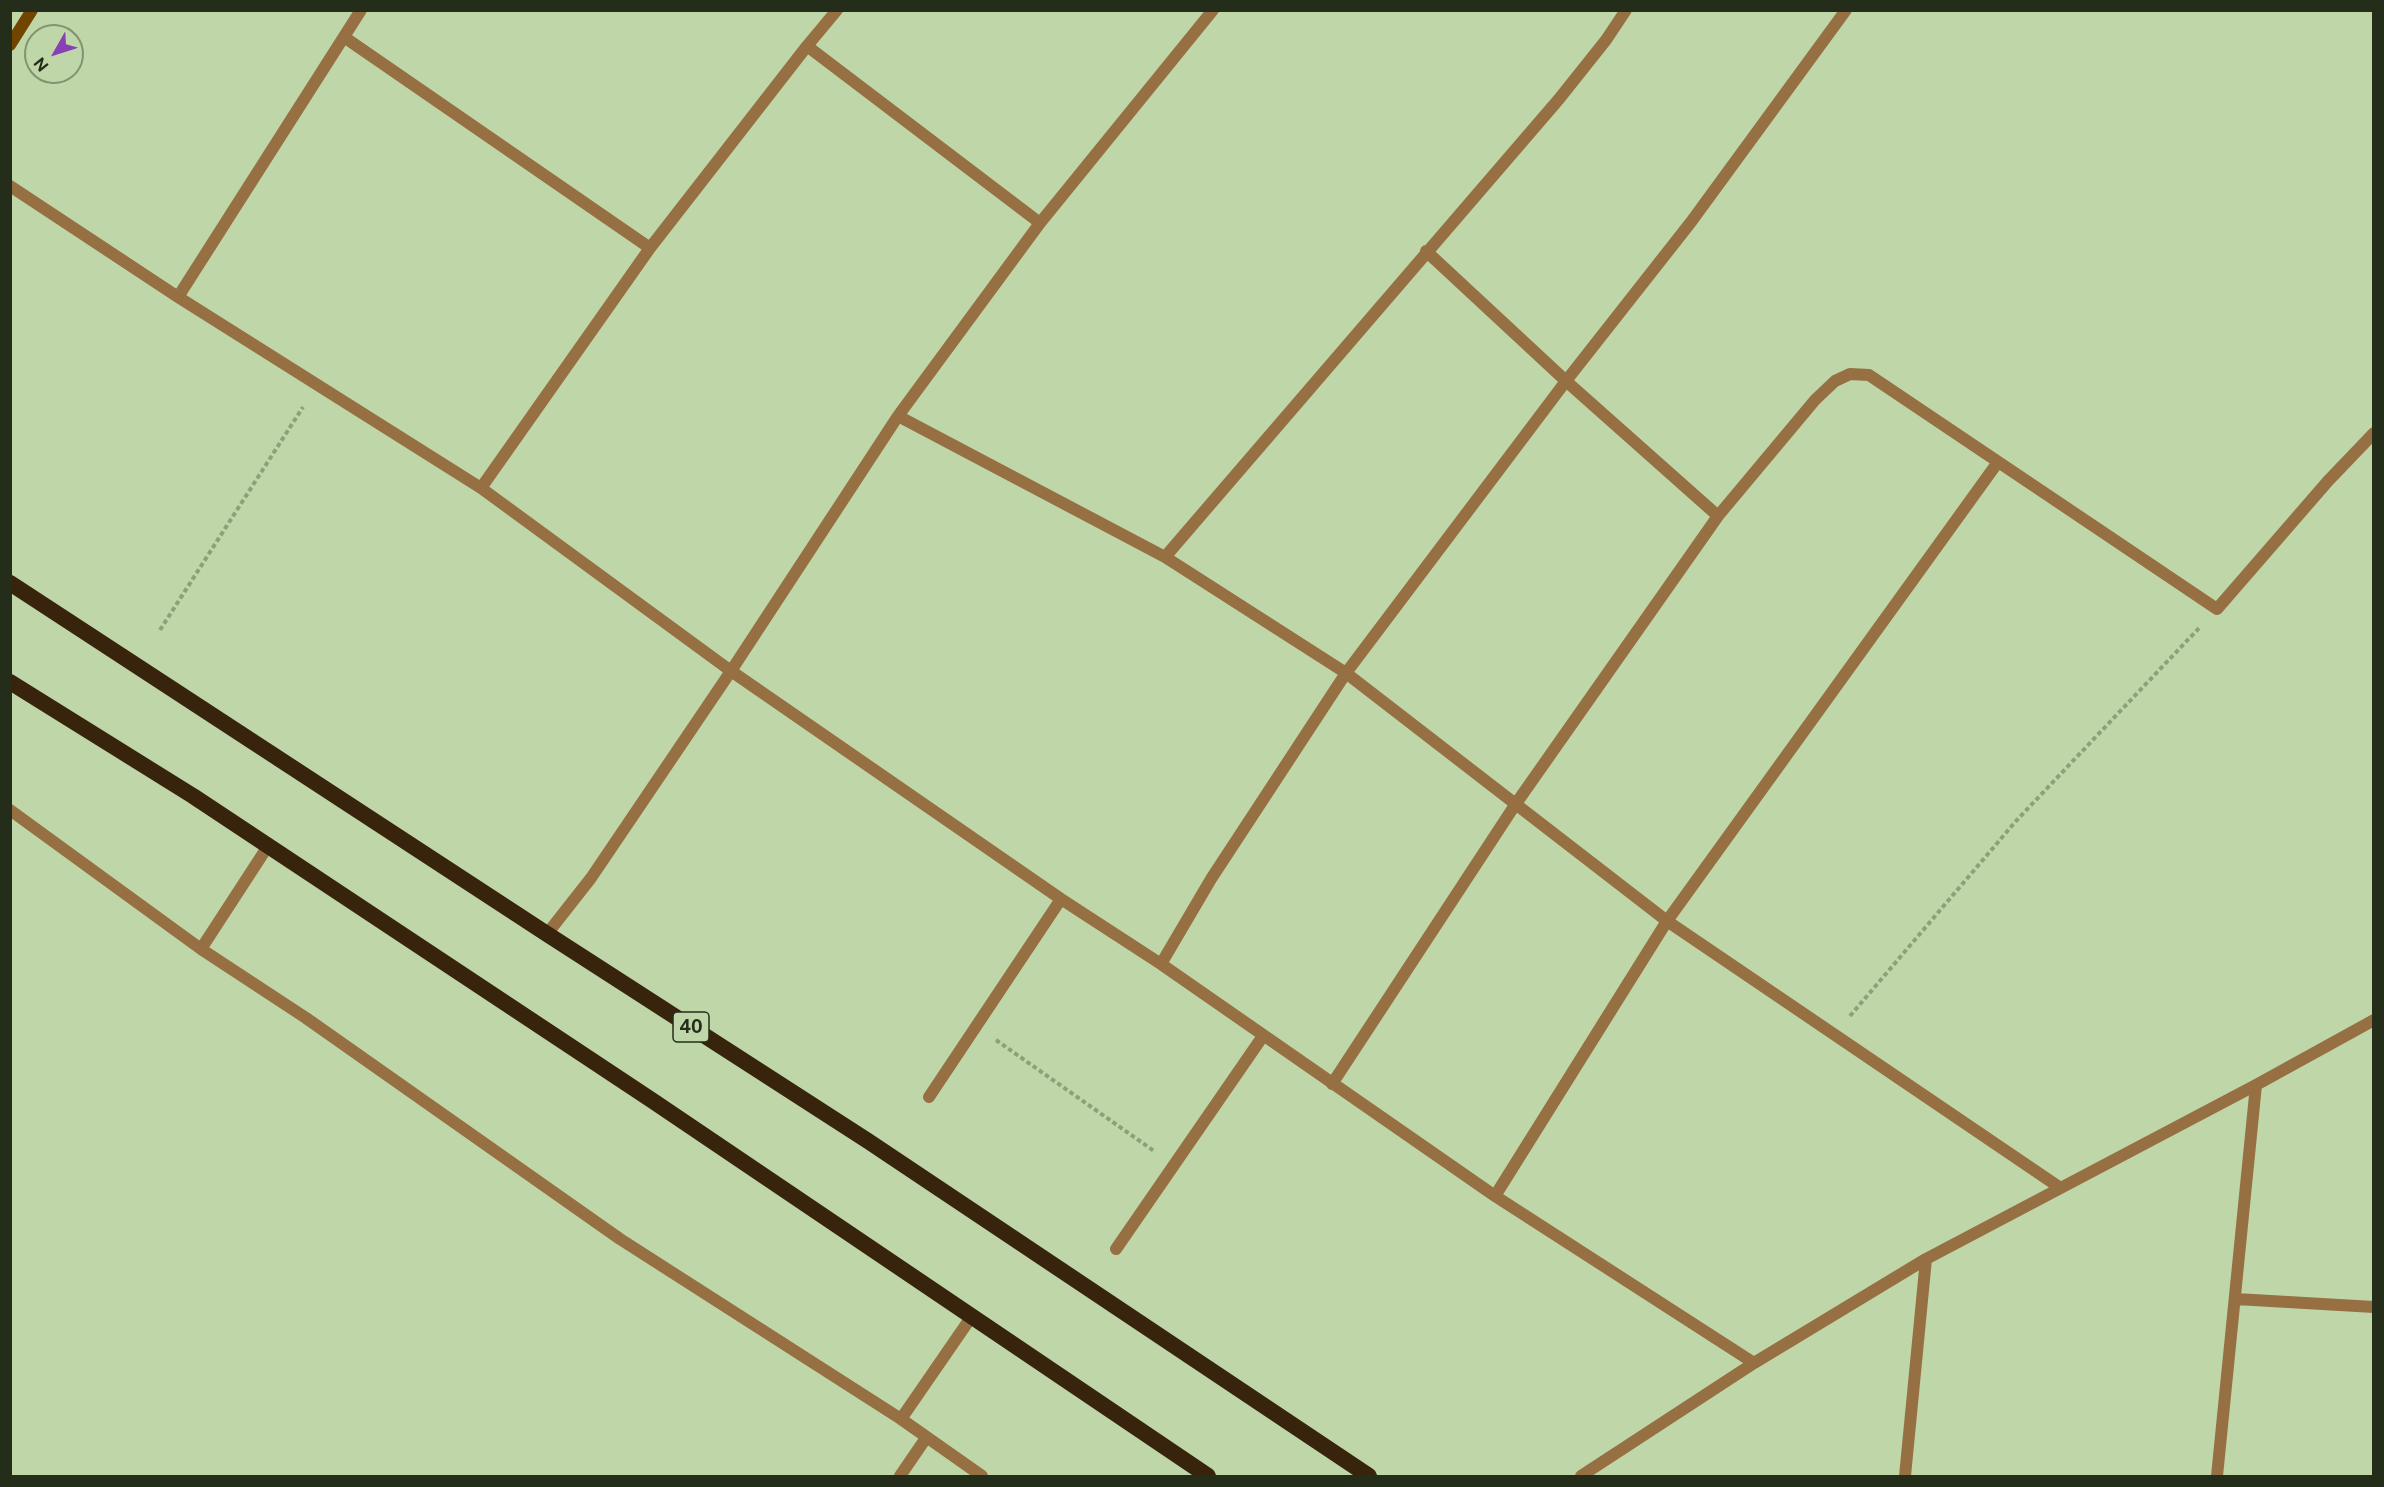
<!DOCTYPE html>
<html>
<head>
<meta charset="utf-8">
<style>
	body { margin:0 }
	#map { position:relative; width:2384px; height:1487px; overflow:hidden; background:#bfd7a8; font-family:"Public Sans",sans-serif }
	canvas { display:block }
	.frame { position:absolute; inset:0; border:12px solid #242d1a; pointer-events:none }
	.north { position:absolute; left:24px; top:24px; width:60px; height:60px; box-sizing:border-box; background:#bfd7a8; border:2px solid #81936f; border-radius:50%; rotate:231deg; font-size:16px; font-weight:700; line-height:24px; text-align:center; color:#242d1a }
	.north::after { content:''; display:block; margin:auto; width:21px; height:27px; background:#8741b5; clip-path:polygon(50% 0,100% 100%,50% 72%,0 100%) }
</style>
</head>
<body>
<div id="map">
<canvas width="2384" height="1487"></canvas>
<div class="frame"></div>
<div class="north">N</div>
</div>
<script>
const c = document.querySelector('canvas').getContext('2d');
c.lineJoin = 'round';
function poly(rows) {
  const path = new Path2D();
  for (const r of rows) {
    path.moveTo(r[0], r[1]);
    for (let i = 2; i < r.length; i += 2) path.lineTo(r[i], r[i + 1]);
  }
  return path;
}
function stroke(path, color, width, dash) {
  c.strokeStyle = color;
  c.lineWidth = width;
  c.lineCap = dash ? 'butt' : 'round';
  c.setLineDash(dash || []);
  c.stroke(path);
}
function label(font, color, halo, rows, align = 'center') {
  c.font = font + ' "Public Sans",sans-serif';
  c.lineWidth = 6;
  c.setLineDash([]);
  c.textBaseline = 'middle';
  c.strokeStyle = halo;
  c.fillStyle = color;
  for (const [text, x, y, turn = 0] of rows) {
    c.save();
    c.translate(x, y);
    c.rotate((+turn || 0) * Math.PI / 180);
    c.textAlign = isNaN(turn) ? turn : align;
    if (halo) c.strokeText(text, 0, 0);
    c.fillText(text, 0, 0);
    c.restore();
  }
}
const path = poly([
	[160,630,303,407],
	[1850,1016,2016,821,2200,627],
	[996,1040,1154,1151]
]);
const minor = poly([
	[837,10,807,46,1040,223],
	[344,37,650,248,481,488],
	[10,186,178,297,481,488,731,671,1061,899,1161,964,1495,1196,1754,1363],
	[650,248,807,46],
	[1426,251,1566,381,1718,516],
	[178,297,361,10],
	[898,416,1165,557,1346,673,1667,921,1998,462],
	[1165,557,1559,99,1606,40,1626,10],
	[10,810,201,949,306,1018,620,1239,901,1419,982,1476],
	[547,934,591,878,731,671,898,416,1040,223,1213,10],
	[201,949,268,846],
	[1161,964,1211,879,1346,673,1566,381,1691,222,1846,10],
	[1332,1084,1515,805,1718,516,1815,400,1835,381,1850,374,1869,375,2217,609,2328,481,2374,433],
	[929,1097,1061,899],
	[1495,1196,1667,921,2059,1187],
	[1116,1249,1263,1036],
	[2236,1299,2374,1307],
	[901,1419,972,1316],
	[900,1476,926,1438],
	[1581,1476,1754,1363,1926,1259,2256,1085,2374,1020],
	[1905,1476,1926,1259],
	[2217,1476,2256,1085]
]);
const secondary = poly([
	[10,45,32,10]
]);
const trunk = poly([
	[10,583,547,934,868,1141,1369,1476],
	[10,682,193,796,653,1101,1208,1476]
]);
const shields = [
	[691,1027,36]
];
const shieldNames = [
	["40",691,1027]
];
stroke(path, '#8da07a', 4, [4.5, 3]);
stroke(minor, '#967043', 12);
stroke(secondary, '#714500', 12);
stroke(trunk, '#38240c', 16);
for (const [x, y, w] of shields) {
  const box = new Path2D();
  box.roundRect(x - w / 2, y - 15, w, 30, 4.5);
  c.fillStyle = '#bfd7a8';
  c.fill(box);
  stroke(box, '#242d1a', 1.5);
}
label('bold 18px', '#242d1a', null, shieldNames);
</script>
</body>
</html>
